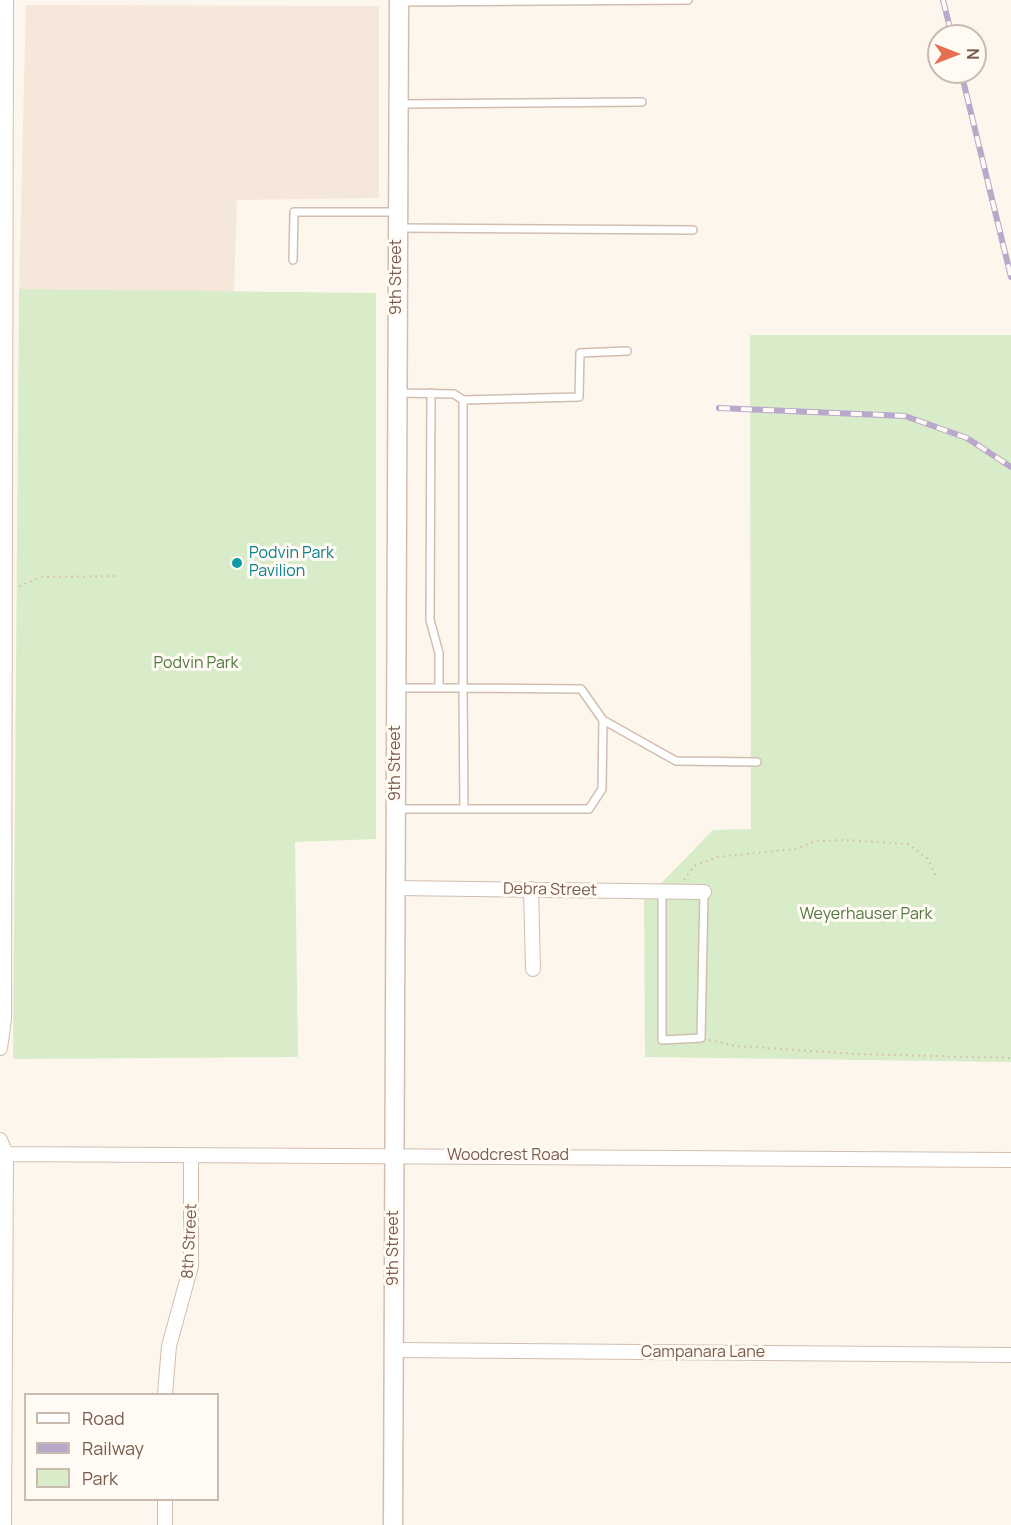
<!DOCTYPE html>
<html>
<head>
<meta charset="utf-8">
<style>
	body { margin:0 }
	#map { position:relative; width:1011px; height:1525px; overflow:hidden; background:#fdf6ec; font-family:Manrope,sans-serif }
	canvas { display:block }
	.legend { position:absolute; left:24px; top:1393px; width:195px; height:108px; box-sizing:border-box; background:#fffaf3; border:2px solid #cabbb1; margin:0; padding:8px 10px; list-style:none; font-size:18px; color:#7a5c4d }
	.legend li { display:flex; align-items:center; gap:12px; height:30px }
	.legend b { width:30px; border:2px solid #cabbb1 }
	.north { position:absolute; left:927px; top:24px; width:60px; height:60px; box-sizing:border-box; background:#fffaf3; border:2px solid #cabbb1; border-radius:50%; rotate:90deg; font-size:16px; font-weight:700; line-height:24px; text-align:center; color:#7a5c4d }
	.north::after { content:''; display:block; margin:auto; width:21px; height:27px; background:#e76f51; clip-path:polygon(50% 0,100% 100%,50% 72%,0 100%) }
</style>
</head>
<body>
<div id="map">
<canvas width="1011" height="1525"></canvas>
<ul class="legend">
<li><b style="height:8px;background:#fff"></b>Road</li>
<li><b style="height:8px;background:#b9a8c9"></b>Railway</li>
<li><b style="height:16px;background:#d8ecc9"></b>Park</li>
</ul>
<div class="north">N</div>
</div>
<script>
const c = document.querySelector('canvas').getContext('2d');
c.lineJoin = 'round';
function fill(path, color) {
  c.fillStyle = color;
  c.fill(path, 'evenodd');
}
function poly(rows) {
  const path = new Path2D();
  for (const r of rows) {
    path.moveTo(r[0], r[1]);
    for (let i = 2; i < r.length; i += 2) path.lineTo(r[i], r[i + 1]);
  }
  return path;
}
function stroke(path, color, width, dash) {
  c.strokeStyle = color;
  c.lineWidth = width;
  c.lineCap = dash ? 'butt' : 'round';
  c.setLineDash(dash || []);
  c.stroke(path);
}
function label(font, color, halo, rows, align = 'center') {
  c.font = font + ' Manrope,sans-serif';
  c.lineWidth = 6;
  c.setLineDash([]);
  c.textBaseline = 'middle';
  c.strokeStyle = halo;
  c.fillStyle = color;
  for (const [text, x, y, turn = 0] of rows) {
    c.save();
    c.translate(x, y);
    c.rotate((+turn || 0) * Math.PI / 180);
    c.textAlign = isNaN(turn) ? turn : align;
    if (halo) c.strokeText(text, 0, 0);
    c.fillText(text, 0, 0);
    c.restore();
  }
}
const residential = poly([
	[26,5,379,6,379,198,237,200,234,292,19,289]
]);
const green = poly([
	[19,289,376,293,376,839,295,842,298,1057,13,1059],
	[750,335,1011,335,1011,1062,645,1057,644,901,713,830,751,829]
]);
const path = poly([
	[19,586,42,577,118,576],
	[684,880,694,866,717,857,795,849,816,841,845,840,908,844,928,859,936,876],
	[709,1040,736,1046,856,1054,1011,1058]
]);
const service = poly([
	[399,2,688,0],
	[401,104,642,102],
	[400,228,693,230],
	[293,260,294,212,398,212],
	[400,393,454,394,463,400,579,397,580,353,627,351],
	[431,393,430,620,439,653,439,688],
	[397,688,463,688,463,400],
	[396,809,589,809,602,789,603,720],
	[464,809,463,688,581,689,603,720,676,761,757,762],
	[662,891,662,1040,701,1038,704,892]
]);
const minor = poly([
	[396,888,704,892],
	[531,889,533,969],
	[0,1048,4,1019,6,0],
	[0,1140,6,1154,4,1525],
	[0,1154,1011,1160],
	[395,1350,1011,1355],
	[165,1394,169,1346,191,1266,191,1157],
	[165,1500,165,1525]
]);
const tertiary = poly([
	[393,1525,399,0]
]);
const rail = poly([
	[943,0,952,36],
	[961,72,1011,277],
	[719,408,905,416,967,438,1011,467]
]);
const markers = [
	[237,563,6,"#0f9aa8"]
];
const streetNames = [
	["9th Street",397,277,-90],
	["9th Street",396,763,-90],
	["Debra Street",550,890,1],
	["Woodcrest Road",508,1156],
	["8th Street",190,1241,-87],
	["9th Street",394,1248,-90],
	["Campanara Lane",703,1353]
];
const cultureNames = [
	["Podvin Park",249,554],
	["Pavilion",249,572]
];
const parkNames = [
	["Podvin Park",196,664],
	["Weyerhauser Park",866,915]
];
fill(residential, '#f5e8da');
fill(green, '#d8ecc9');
stroke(service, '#d1beb0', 10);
stroke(minor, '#d1beb0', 16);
stroke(tertiary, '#d1beb0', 21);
stroke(path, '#d9b8a5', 2, [1.5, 4.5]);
stroke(service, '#fff', 7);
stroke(minor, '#fff', 14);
stroke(tertiary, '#fff', 18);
stroke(rail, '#b9a8c9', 6);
stroke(rail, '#fffaf3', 4, [11]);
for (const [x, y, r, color] of markers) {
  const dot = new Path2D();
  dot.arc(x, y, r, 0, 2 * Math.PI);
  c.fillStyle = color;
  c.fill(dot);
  stroke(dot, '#fffaf3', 2);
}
label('16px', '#7a5c4d', '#fffaf3', streetNames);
label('16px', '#0d838f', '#fffaf3', cultureNames, 'left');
label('16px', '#537a41', '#fffaf3', parkNames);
</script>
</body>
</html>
